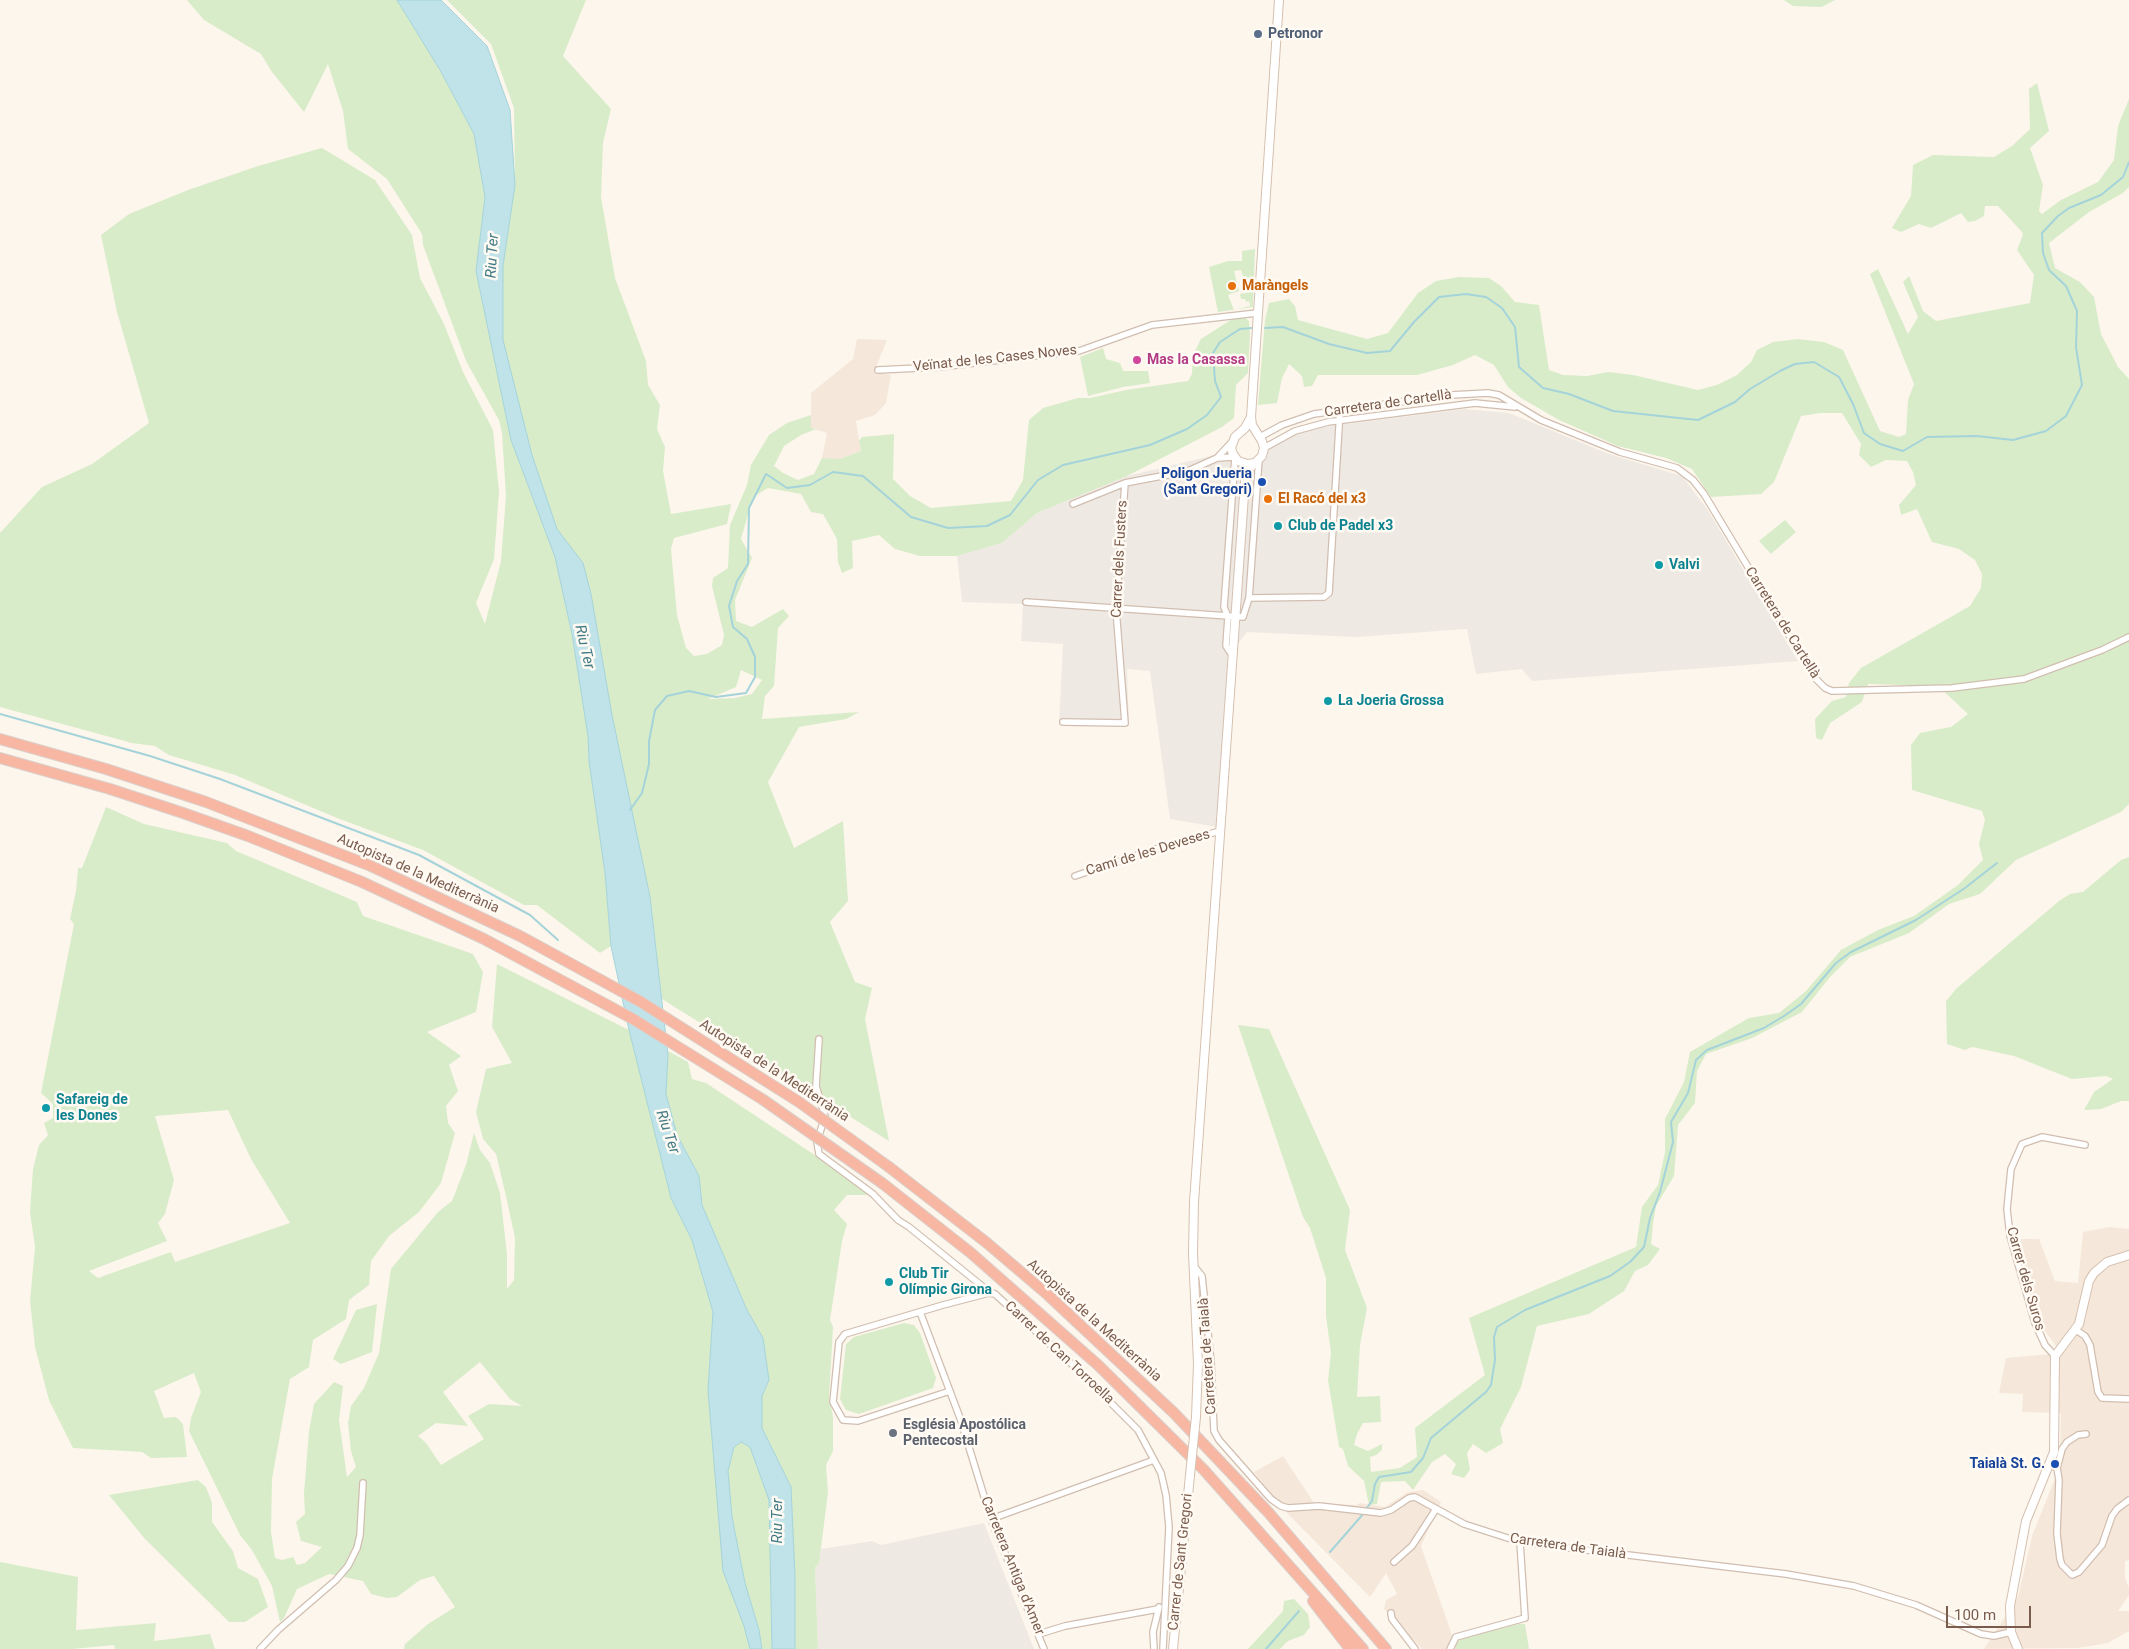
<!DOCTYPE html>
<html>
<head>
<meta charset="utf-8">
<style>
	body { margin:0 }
	#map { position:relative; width:2129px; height:1649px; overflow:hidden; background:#fdf6ec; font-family:Roboto,sans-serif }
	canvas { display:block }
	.scale { position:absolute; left:1946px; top:1606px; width:85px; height:22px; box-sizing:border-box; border:2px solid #7a5c4d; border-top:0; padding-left:6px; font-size:15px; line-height:18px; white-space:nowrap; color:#7a5c4d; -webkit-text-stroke:4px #fffaf3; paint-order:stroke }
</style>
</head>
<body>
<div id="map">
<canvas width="2129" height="1649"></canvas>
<div class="scale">100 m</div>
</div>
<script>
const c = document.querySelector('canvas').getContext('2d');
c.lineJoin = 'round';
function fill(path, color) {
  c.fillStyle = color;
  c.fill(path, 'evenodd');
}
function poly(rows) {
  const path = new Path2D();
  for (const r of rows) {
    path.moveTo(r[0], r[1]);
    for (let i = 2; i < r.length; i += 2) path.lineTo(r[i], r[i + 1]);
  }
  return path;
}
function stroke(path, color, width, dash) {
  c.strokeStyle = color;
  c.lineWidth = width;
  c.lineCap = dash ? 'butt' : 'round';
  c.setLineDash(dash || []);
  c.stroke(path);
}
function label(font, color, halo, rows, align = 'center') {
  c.font = font + ' Roboto,sans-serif';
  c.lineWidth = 5;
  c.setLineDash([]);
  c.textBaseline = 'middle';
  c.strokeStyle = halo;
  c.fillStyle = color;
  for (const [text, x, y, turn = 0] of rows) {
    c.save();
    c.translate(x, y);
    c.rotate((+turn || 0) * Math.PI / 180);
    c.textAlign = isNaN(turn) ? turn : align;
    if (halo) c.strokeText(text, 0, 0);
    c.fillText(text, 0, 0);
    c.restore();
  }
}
const residential = poly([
	[857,339,887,340,874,372,891,375,886,403,875,415,856,421,861,451,838,460,822,458,827,433,811,428,811,393,853,359],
	[2109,1227,2129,1229,2129,1560,2125,1561,2125,1578,2129,1588,2129,1595,2118,1611,2129,1611,2129,1631,2108,1643,2078,1648,1984,1649,2018,1597,2032,1536,2060,1466,2061,1413,2022,1412,2023,1394,1999,1393,2006,1358,2061,1353,2040,1324,2016,1239,2039,1239,2055,1281,2078,1283,2083,1232],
	[1283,1456,1314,1503,1356,1505,1360,1503,1385,1507,1408,1492,1423,1490,1441,1502,1421,1546,1457,1649,1422,1649,1384,1609,1386,1600,1397,1594,1386,1573,1370,1597,1288,1514,1254,1472]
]);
const industrial = poly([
	[1464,409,1509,413,1609,454,1682,476,1707,509,1798,661,1532,681,1522,669,1476,674,1467,629,1356,637,1247,632,1228,657,1217,827,1170,819,1150,671,1127,669,1129,726,1059,724,1063,644,1021,641,1023,604,962,602,957,556,1002,543,1037,513,1127,476,1228,452,1243,461,1264,460,1269,449,1293,435,1324,427],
	[984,1523,1034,1649,818,1649,815,1567,819,1564,821,1549,872,1541,881,1545]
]);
const green = poly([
	[187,0,397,0,440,70,474,134,485,197,476,271,511,440,555,557,572,634,588,736,589,761,605,873,611,946,600,953,537,905,524,905,423,850,337,818,235,775,169,755,155,746,132,743,0,707,0,533,42,487,92,464,149,423,117,312,101,235,129,214,188,190,258,166,322,148,375,180,412,235,420,278,444,324,463,372,493,430,499,492,494,559,476,603,485,624,501,561,506,496,502,433,499,420,466,361,423,245,422,234,387,179,348,149,343,111,328,64,304,112,272,72,261,54,204,20],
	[447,0,586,0,563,56,611,109,603,143,601,197,615,278,646,361,648,385,660,405,657,429,665,447,663,471,671,514,731,504,727,524,674,538,671,549,677,615,686,648,694,656,707,654,722,645,724,635,712,586,713,578,728,568,730,525,747,485,751,465,769,435,787,423,811,415,811,428,816,429,801,435,784,446,774,466,783,473,798,480,814,474,822,458,840,459,861,451,859,441,862,437,894,434,893,479,910,496,931,508,1011,501,1023,480,1029,420,1043,408,1078,398,1090,398,1126,390,1188,381,1192,374,1193,355,1201,339,1240,314,1249,321,1250,334,1248,373,1236,385,1234,418,1222,427,1127,476,1037,513,1002,543,957,556,920,556,895,549,879,535,852,541,853,568,842,573,838,562,837,539,823,514,811,512,801,494,768,488,753,497,741,539,752,558,735,600,736,621,752,627,783,609,789,616,778,628,774,686,765,696,762,719,859,712,846,719,799,727,768,782,794,848,843,821,848,901,830,922,855,982,872,988,865,1019,889,1141,662,999,650,897,612,715,591,594,582,563,557,529,532,455,502,340,503,266,515,185,514,108,491,44],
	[741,670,762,680,752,694,735,698,708,699,736,687],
	[1784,0,1835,0,1821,7,1793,6],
	[2037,83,2049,131,2030,148,2043,185,2039,211,2042,214,2061,200,2098,182,2114,160,2118,126,2129,99,2129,187,2123,193,2089,212,2049,243,2055,268,2080,282,2094,297,2101,334,2118,367,2129,379,2129,804,2121,812,2016,860,1980,894,1949,904,1909,933,1850,957,1830,977,1802,1012,1752,1038,1706,1054,1697,1071,1695,1103,1678,1125,1674,1176,1656,1206,1653,1224,1651,1244,1660,1249,1648,1265,1635,1271,1624,1291,1589,1314,1537,1326,1521,1387,1500,1429,1503,1443,1486,1453,1473,1444,1467,1453,1470,1470,1464,1478,1451,1474,1456,1464,1445,1454,1432,1462,1413,1490,1405,1481,1381,1482,1377,1504,1369,1505,1364,1481,1348,1466,1343,1449,1339,1447,1328,1380,1331,1353,1326,1316,1326,1278,1310,1228,1303,1217,1238,1025,1269,1029,1350,1210,1345,1250,1367,1308,1360,1345,1357,1397,1380,1396,1381,1422,1363,1423,1357,1434,1354,1445,1368,1451,1382,1444,1382,1450,1376,1455,1370,1457,1371,1472,1400,1468,1417,1457,1415,1428,1485,1375,1469,1318,1636,1247,1642,1207,1658,1185,1665,1152,1665,1119,1684,1082,1690,1052,1749,1018,1779,1013,1806,991,1841,950,1878,930,1914,916,1958,885,1983,860,1979,844,1985,820,1982,811,1912,790,1911,745,1920,733,1951,727,1968,714,1938,686,1868,684,1862,702,1830,723,1822,740,1816,738,1815,719,1832,701,1846,697,1849,683,1861,668,1970,606,1981,588,1982,574,1975,560,1959,549,1932,542,1917,509,1901,515,1899,505,1916,485,1913,472,1907,461,1886,460,1871,467,1859,455,1861,444,1842,413,1820,413,1801,416,1774,482,1761,494,1711,497,1692,469,1666,458,1618,446,1559,420,1521,398,1508,387,1494,365,1475,355,1453,365,1417,375,1318,375,1312,386,1304,387,1302,376,1289,364,1282,378,1277,403,1258,405,1265,320,1269,303,1289,299,1295,306,1298,320,1367,339,1388,333,1418,293,1436,281,1459,277,1489,278,1501,286,1515,302,1539,305,1549,370,1563,375,1587,376,1608,372,1633,375,1698,390,1717,385,1737,375,1751,362,1757,350,1773,342,1798,339,1824,342,1843,350,1880,431,1899,437,1906,434,1908,400,1914,384,1870,274,1878,269,1908,334,1918,317,1903,282,1909,276,1923,311,1936,321,2030,303,2034,275,2017,250,2023,235,2022,232,1998,206,1985,206,1984,216,1975,221,1968,222,1961,213,1931,228,1919,224,1901,232,1892,228,1911,196,1913,165,1933,155,1994,157,2012,146,2030,129,2029,89],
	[1255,249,1253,307,1218,312,1209,267,1228,261,1242,261,1242,251],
	[1241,270,1243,276,1246,276,1249,280,1252,289,1250,292,1240,294,1241,299,1245,299,1246,302,1249,301,1250,306,1234,310,1228,295,1239,291,1234,271],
	[1103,348,1106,359,1120,363,1123,371,1148,371,1150,383,1123,387,1088,396,1080,357],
	[1785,520,1796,532,1771,554,1759,541],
	[106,807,144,824,227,843,236,851,357,902,363,916,473,954,483,972,476,1012,427,1032,461,1056,449,1065,458,1091,446,1106,448,1123,455,1133,441,1183,419,1212,389,1236,371,1261,369,1285,349,1300,346,1319,313,1340,309,1367,290,1379,272,1479,271,1532,275,1558,282,1560,293,1557,297,1565,305,1563,322,1547,301,1541,296,1522,305,1514,304,1493,309,1431,314,1404,334,1382,343,1386,339,1420,347,1477,356,1467,351,1451,348,1423,351,1406,364,1388,379,1353,391,1269,438,1212,452,1201,466,1165,474,1133,480,1150,490,1163,500,1193,507,1254,507,1289,514,1280,515,1238,506,1196,496,1154,483,1139,476,1112,486,1069,512,1063,492,1027,497,964,629,1030,671,1198,692,1240,713,1312,708,1390,715,1470,750,1649,404,1649,405,1644,428,1624,455,1607,434,1576,420,1580,397,1597,387,1598,371,1594,363,1581,329,1574,297,1589,284,1618,280,1622,272,1586,252,1550,240,1535,189,1431,191,1418,201,1392,194,1373,154,1391,164,1418,176,1417,183,1424,187,1457,151,1458,142,1452,73,1448,49,1400,35,1347,30,1301,35,1247,30,1212,33,1169,39,1145,48,1135,44,1123,53,1118,53,1104,41,1093,74,924,70,919,76,891,78,868,82,868],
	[228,1110,251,1159,290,1223,175,1262,171,1252,98,1278,89,1271,167,1241,158,1223,165,1214,174,1180,155,1116],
	[480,1362,510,1399,522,1406,489,1404,468,1416,484,1439,441,1465,426,1443,418,1436,436,1423,468,1426,443,1392],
	[2129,857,2129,1101,2121,1101,2101,1109,2084,1110,2094,1092,2113,1079,2106,1076,2072,1079,2014,1056,1972,1047,1965,1050,1947,1044,1946,1001,1957,988,2059,901,2070,894,2083,892,2121,860],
	[668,1051,688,1062,692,1079,706,1083,854,1181,872,1195,847,1195,834,1210,847,1224,842,1241,830,1320,833,1327,829,1399,833,1416,833,1451,826,1465,828,1492,819,1564,815,1567,818,1649,795,1649,795,1575,791,1487,762,1428,762,1396,769,1380,763,1338,747,1310,702,1205,699,1176,677,1135,666,1094],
	[377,1304,372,1352,341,1364,333,1359,356,1310],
	[904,1323,914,1325,920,1333,936,1378,933,1388,859,1414,846,1410,840,1399,846,1344,854,1337],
	[741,1442,750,1447,769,1500,772,1649,762,1649,759,1630,745,1583,732,1517,728,1471,734,1447],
	[198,1480,206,1487,212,1503,212,1522,233,1551,238,1568,258,1579,268,1607,245,1622,229,1622,145,1539,109,1495],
	[0,1562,78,1577,76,1630,156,1623,154,1641,210,1634,215,1649,115,1649,114,1645,73,1649,0,1649],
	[1294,1599,1308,1614,1310,1627,1304,1635,1288,1641,1280,1649,1248,1649,1283,1611,1284,1601],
	[1518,1624,1525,1624,1529,1649,1457,1649,1455,1644,1461,1639]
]);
const water = poly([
	[397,0,441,0,487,46,510,110,515,185,503,266,503,340,532,455,557,529,583,563,591,594,612,715,650,897,668,1055,666,1094,677,1135,699,1176,702,1205,747,1310,763,1338,769,1380,762,1396,762,1428,791,1487,795,1575,795,1649,772,1649,769,1500,750,1447,741,1442,734,1447,728,1471,732,1517,745,1583,759,1630,762,1649,750,1649,744,1626,723,1571,708,1390,713,1312,692,1240,671,1198,629,1030,611,946,605,873,589,761,588,736,572,634,555,557,511,440,476,271,485,197,474,134,440,70,397,0]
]);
const stream = poly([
	[1265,328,1283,327,1329,344,1367,353,1390,351,1414,322,1439,297,1466,294,1486,297,1502,308,1515,327,1519,367,1543,388,1569,394,1613,411,1698,420,1735,402,1750,389,1780,371,1795,364,1814,362,1839,377,1853,404,1864,433,1880,444,1903,451,1927,437,1977,436,2013,440,2046,431,2066,416,2082,385,2076,347,2077,311,2066,286,2049,270,2043,253,2042,233,2058,216,2069,208,2101,195,2123,177,2129,162],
	[0,714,150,756,220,779,419,855,530,915,558,940],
	[630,810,642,793,649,764,649,741,655,710,667,696,689,691,716,697,746,693,755,677,755,657,747,639,733,627,729,606,737,581,748,564,749,508,766,474,787,488,810,485,833,472,863,476,911,517,948,528,987,526,1010,515,1038,480,1063,465,1150,445,1187,429,1207,415,1221,397,1215,381,1213,353,1220,342,1240,329,1252,328],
	[1366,1509,1372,1501,1375,1484,1379,1477,1411,1472,1423,1458,1431,1438,1486,1392,1491,1385,1495,1360,1494,1337,1497,1327,1525,1310,1610,1276,1630,1262,1644,1247,1650,1218,1660,1192,1673,1142,1671,1122,1688,1093,1696,1060,1707,1050,1764,1028,1784,1016,1801,1004,1836,963,1851,952,1916,920,1965,888,1997,863],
	[1330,1552,1364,1513],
	[1266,1649,1299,1611]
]);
const street = poly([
	[878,370,940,367,1079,351,1152,325,1257,313],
	[1260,437,1282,425,1314,414,1451,395,1488,393,1499,395,1541,420,1578,435,1620,452,1677,468,1693,480,1704,494,1815,678,1825,688,1832,691,1952,688,2024,679,2102,650,2129,637],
	[1264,448,1295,431,1328,422,1475,403,1515,407],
	[1217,458,1231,443],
	[1073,504,1125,483,1188,471,1217,458,1234,457],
	[1249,598,1324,597,1329,593,1340,410],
	[1026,602,1243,617,1249,598,1259,459],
	[1232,655,1226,646,1228,617,1224,607,1235,458],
	[1063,722,1125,723,1116,609,1125,483],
	[1075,876,1156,849,1220,831],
	[819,1039,816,1086,825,1116,817,1142,819,1154,873,1194,898,1220,909,1227,982,1286,993,1293],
	[1193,1265,1202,1276,1211,1362,1214,1431,1219,1440,1271,1499,1281,1506,1288,1508,1319,1506,1381,1513,1391,1510,1409,1498,1415,1497,1464,1524,1520,1542,1786,1574,1854,1586,1916,1605,1981,1634,1994,1636,2011,1632],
	[920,1312,960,1418,991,1519,1044,1649],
	[2076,1330,2085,1336,2090,1345,2098,1392,2102,1398,2129,1399],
	[2055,1356,2045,1345,2035,1323,2010,1236,2007,1209,2011,1169,2022,1144,2042,1137,2085,1145],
	[950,1391,858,1421,843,1420,833,1402,839,1342,845,1334,943,1305,989,1293,995,1294,1076,1368,1138,1430,1161,1473,1166,1495,1169,1527,1163,1649],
	[2051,1465,2057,1468,2059,1480,2057,1534,2060,1559,2062,1565,2072,1575,2079,1572,2102,1545,2112,1516,2117,1509,2129,1500],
	[2057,1468,2062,1449,2067,1442,2078,1435,2086,1434],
	[991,1519,1154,1460],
	[1394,1562,1412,1546,1436,1509],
	[1391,1613,1392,1619,1415,1649],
	[1039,1634,1065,1626,1158,1609],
	[260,1649,278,1630,336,1580,348,1566,357,1548,360,1535,363,1483],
	[1154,1649,1153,1632,1159,1607],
	[1450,1649,1456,1637,1525,1618,1520,1542]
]);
const secondary = poly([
	[1251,417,1245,428,1235,437,1231,448,1233,454,1238,461,1247,464,1255,463],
	[1196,1417,1198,1364,1193,1253,1194,1202,1245,481,1250,468,1262,456,1264,448,1262,441,1252,425,1251,417,1279,0],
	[1173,1649,1190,1475],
	[2018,1649,2011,1632,2010,1606,2026,1521,2054,1452,2055,1356,2079,1324,2089,1281,2094,1273,2107,1262,2129,1255]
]);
const highway = poly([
	[0,739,106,769,206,802,371,866],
	[0,758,110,789,183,813,248,836,362,882],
	[889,1167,987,1243,1048,1295,1174,1413,1268,1512,1386,1649],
	[882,1183,971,1253,1098,1365,1204,1470,1363,1649],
	[1313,1601,1350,1649]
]);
const secondaryBridge = poly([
	[1190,1475,1196,1417]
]);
const highwayBridge = poly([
	[371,866,520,936,641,1002,799,1102,889,1167],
	[362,882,484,939,633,1019,762,1099,882,1183]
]);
const markers = [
	[1258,34,5,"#5c6f8a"],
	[1232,286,5,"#e8710a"],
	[1137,360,5,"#d1479c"],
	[1262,482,5,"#1a4fb4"],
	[1268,499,5,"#e8710a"],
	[1278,526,5,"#0f9aa8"],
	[1659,565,5,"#0f9aa8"],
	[1328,701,5,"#0f9aa8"],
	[46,1108,5,"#0f9aa8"],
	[889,1282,5,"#0f9aa8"],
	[893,1433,5,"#6b7280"],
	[2055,1464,5,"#1a4fb4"]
];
const serviceNames = [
	["Petronor",1268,34]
];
const foodNames = [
	["Maràngels",1242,286],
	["El Racó del x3",1278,499]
];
const streetNames = [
	["Veïnat de les Cases Noves",995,359,-6],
	["Carretera de Cartellà",1388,404,-8],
	["Carrer dels Fusters",1120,559,-87],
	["Carretera de Cartellà",1782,623,58],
	["Camí de les Deveses",1148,853,-17],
	["Autopista de la Mediterrània",418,874,24],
	["Autopista de la Mediterrània",774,1071,33],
	["Carrer dels Suros",2025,1279,74],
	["Autopista de la Mediterrània",1094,1321,42],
	["Carrer de Can Torroella",1059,1353,43],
	["Carretera de Taialà",1208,1356,-94],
	["Carretera de Taialà",1568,1547,8],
	["Carrer de Sant Gregori",1181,1562,-84],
	["Carretera Antiga d'Amer",1012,1566,68]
];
const hotelNames = [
	["Mas la Casassa",1147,360]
];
const transitNames = [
	["Poligon Jueria",1252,474],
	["(Sant Gregori)",1252,490],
	["Taialà St. G.",2045,1464]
];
const cultureNames = [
	["Club de Padel x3",1288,526],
	["Valvi",1669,565],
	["La Joeria Grossa",1338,701],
	["Safareig de",56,1100],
	["les Dones",56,1116],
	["Club Tir",899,1274],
	["Olímpic Girona",899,1290]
];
const worshipNames = [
	["Església Apostólica",903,1425],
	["Pentecostal",903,1441]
];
const waterNames = [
	["Riu Ter",493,256,-87],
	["Riu Ter",584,647,77],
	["Riu Ter",667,1132,71],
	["Riu Ter",778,1521,-90]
];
fill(residential, '#f5e8da');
fill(industrial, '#efe9e4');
fill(green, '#d8ecc9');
fill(water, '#bfe3e8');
stroke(water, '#a5d3da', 1);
stroke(stream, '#a5d3da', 2);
stroke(street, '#d1beb0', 8);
stroke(secondary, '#d6c0b0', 10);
stroke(highway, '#dad1cd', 12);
stroke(street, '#fff', 5.5);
stroke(secondary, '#fff', 8);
stroke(highway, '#f7b7a3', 10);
stroke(secondaryBridge, '#d6c0b0', 10, []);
stroke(highwayBridge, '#dad1cd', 12, []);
stroke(secondaryBridge, '#fff', 8);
stroke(highwayBridge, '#f7b7a3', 10);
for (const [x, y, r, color] of markers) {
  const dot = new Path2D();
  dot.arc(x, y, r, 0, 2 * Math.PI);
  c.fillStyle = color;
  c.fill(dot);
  stroke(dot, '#fffaf3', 2);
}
label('bold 14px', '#4e5e75', '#fffaf3', serviceNames, 'left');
label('bold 14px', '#c56008', '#fffaf3', foodNames, 'left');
label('14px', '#7a5c4d', '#fffaf3', streetNames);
label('bold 14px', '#b23c85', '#fffaf3', hotelNames, 'left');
label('bold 14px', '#164399', '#fffaf3', transitNames, 'right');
label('bold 14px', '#0d838f', '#fffaf3', cultureNames, 'left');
label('bold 14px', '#5b616d', '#fffaf3', worshipNames, 'left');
label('italic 15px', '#437c86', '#fffaf3', waterNames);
</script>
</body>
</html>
